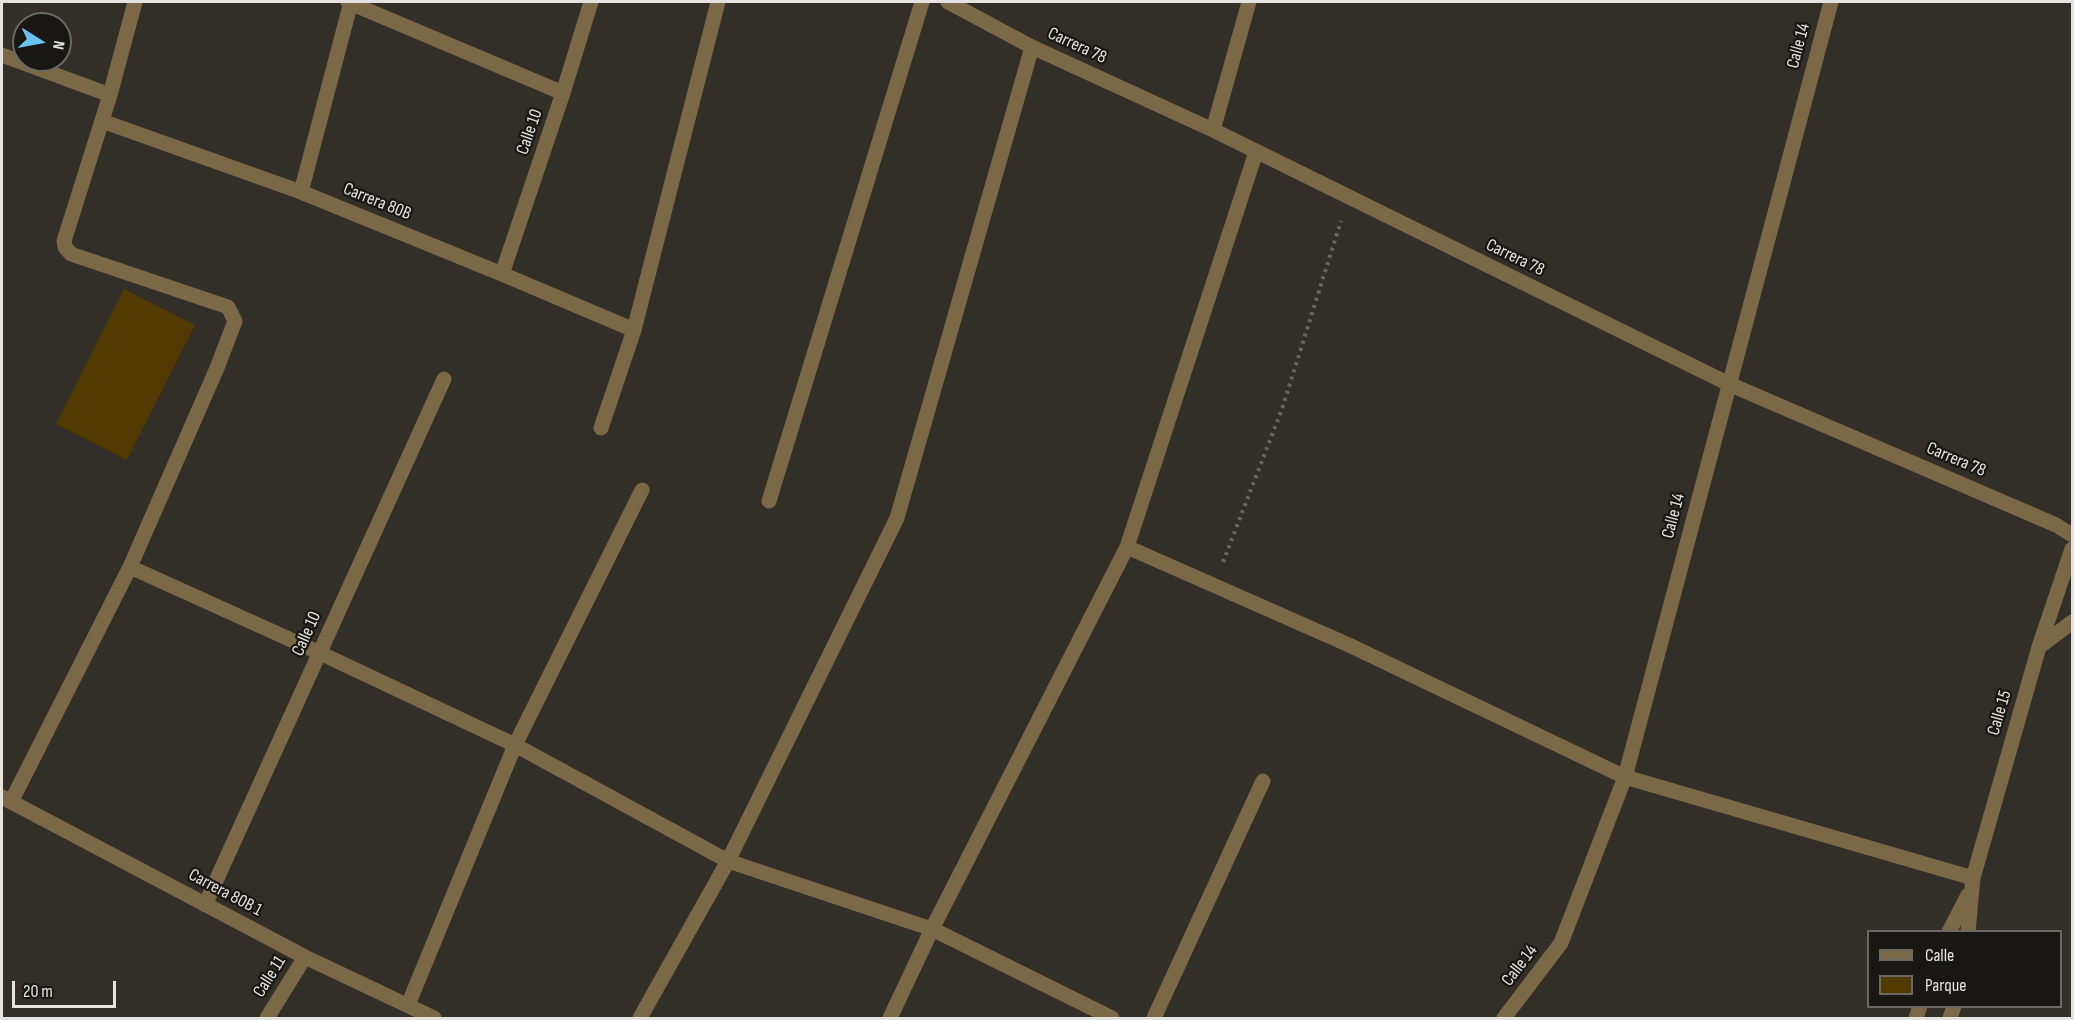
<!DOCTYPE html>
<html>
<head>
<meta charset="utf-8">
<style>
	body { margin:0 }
	#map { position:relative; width:2074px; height:1020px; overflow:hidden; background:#322e28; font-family:"Sofia Sans Condensed",sans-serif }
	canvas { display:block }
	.frame { position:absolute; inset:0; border:3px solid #e5e3df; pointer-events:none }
	.legend { position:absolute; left:1867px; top:930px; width:195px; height:78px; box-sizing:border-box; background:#181714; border:2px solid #6a6965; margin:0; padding:8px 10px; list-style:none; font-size:18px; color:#e5e3df }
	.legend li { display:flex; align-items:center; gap:12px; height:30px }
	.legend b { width:30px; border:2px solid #6a6965 }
	.north { position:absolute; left:12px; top:12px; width:60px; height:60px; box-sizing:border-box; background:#181714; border:2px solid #6a6965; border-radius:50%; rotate:101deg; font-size:16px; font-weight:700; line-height:24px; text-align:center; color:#e5e3df }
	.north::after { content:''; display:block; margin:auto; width:21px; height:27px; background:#69c3f1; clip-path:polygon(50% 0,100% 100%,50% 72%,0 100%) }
	.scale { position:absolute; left:12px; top:981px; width:104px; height:27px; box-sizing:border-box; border:3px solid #e5e3df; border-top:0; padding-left:8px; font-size:18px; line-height:21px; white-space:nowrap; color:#e5e3df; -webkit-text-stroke:4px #181714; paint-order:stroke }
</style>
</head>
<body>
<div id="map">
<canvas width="2074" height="1020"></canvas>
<div class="frame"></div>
<ul class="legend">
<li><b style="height:8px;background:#7a6846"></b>Calle</li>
<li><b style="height:16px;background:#513900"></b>Parque</li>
</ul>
<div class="north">N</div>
<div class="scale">20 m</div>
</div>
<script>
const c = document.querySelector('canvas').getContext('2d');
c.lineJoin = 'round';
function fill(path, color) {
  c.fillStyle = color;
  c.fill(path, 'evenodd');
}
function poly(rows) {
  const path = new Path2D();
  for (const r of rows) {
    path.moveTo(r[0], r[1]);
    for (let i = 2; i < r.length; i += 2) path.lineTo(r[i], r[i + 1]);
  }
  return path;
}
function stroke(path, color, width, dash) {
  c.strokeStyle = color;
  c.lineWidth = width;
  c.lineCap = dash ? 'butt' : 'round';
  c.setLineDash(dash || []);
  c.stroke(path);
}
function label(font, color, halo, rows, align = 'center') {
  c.font = font + ' "Sofia Sans Condensed",sans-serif';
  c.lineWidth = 4.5;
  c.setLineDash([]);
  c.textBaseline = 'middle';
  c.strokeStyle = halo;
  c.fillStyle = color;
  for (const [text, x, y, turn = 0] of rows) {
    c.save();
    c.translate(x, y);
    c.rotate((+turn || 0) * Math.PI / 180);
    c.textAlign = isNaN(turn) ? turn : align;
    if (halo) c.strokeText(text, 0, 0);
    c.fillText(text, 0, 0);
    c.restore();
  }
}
const green = poly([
	[124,289,195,325,127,460,56,424]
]);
const path = poly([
	[1223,562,1282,409,1341,221]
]);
const minor = poly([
	[348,2,563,93],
	[948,2,1032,47,1213,130,1729,384,2056,525,2072,535],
	[2,55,110,95],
	[102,121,301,192,502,274,634,330],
	[1213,130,1249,2],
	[301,192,351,2],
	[502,274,563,93,591,2],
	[601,428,634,330,718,2],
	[769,501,922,2],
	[1127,547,1349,645,1625,777,1973,878],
	[130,567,320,653,515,745,728,861,932,929,1112,1018],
	[2,797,305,957,434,1018],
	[11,802,130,567,217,368,235,321,228,307,71,254,65,247,64,241,110,95,135,2],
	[205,905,444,379],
	[408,1005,515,745,642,490],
	[267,1018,305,957],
	[640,1018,728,861,897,518,1032,47],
	[890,1018,932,929,1127,547,1256,152],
	[1154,1018,1263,781],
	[1504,1018,1561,943,1625,777,1831,2]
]);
const tertiary = poly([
	[2039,647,2072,622],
	[1949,932,1968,895],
	[1968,932,1973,878,2039,647,2072,549],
	[1916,1018,1920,1006],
	[1950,1018,1954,1006]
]);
const streetNames = [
	["Carrera 78",1077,46,25],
	["Calle 14",1799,46,-75],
	["Calle 10",530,132,-71],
	["Carrera 80B",377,202,22],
	["Carrera 78",1515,258,26],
	["Carrera 78",1956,460,23],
	["Calle 14",1674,516,-75],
	["Calle 10",307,634,-66],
	["Calle 15",2000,713,-74],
	["Carrera 80B 1",225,893,28],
	["Calle 14",1520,966,-53],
	["Calle 11",270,977,-58]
];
fill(green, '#513900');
stroke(path, '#6b6762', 4, [3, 4.5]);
stroke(minor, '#7a6846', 15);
stroke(tertiary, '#7a6846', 15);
label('18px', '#e5e3df', '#181714', streetNames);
</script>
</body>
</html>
